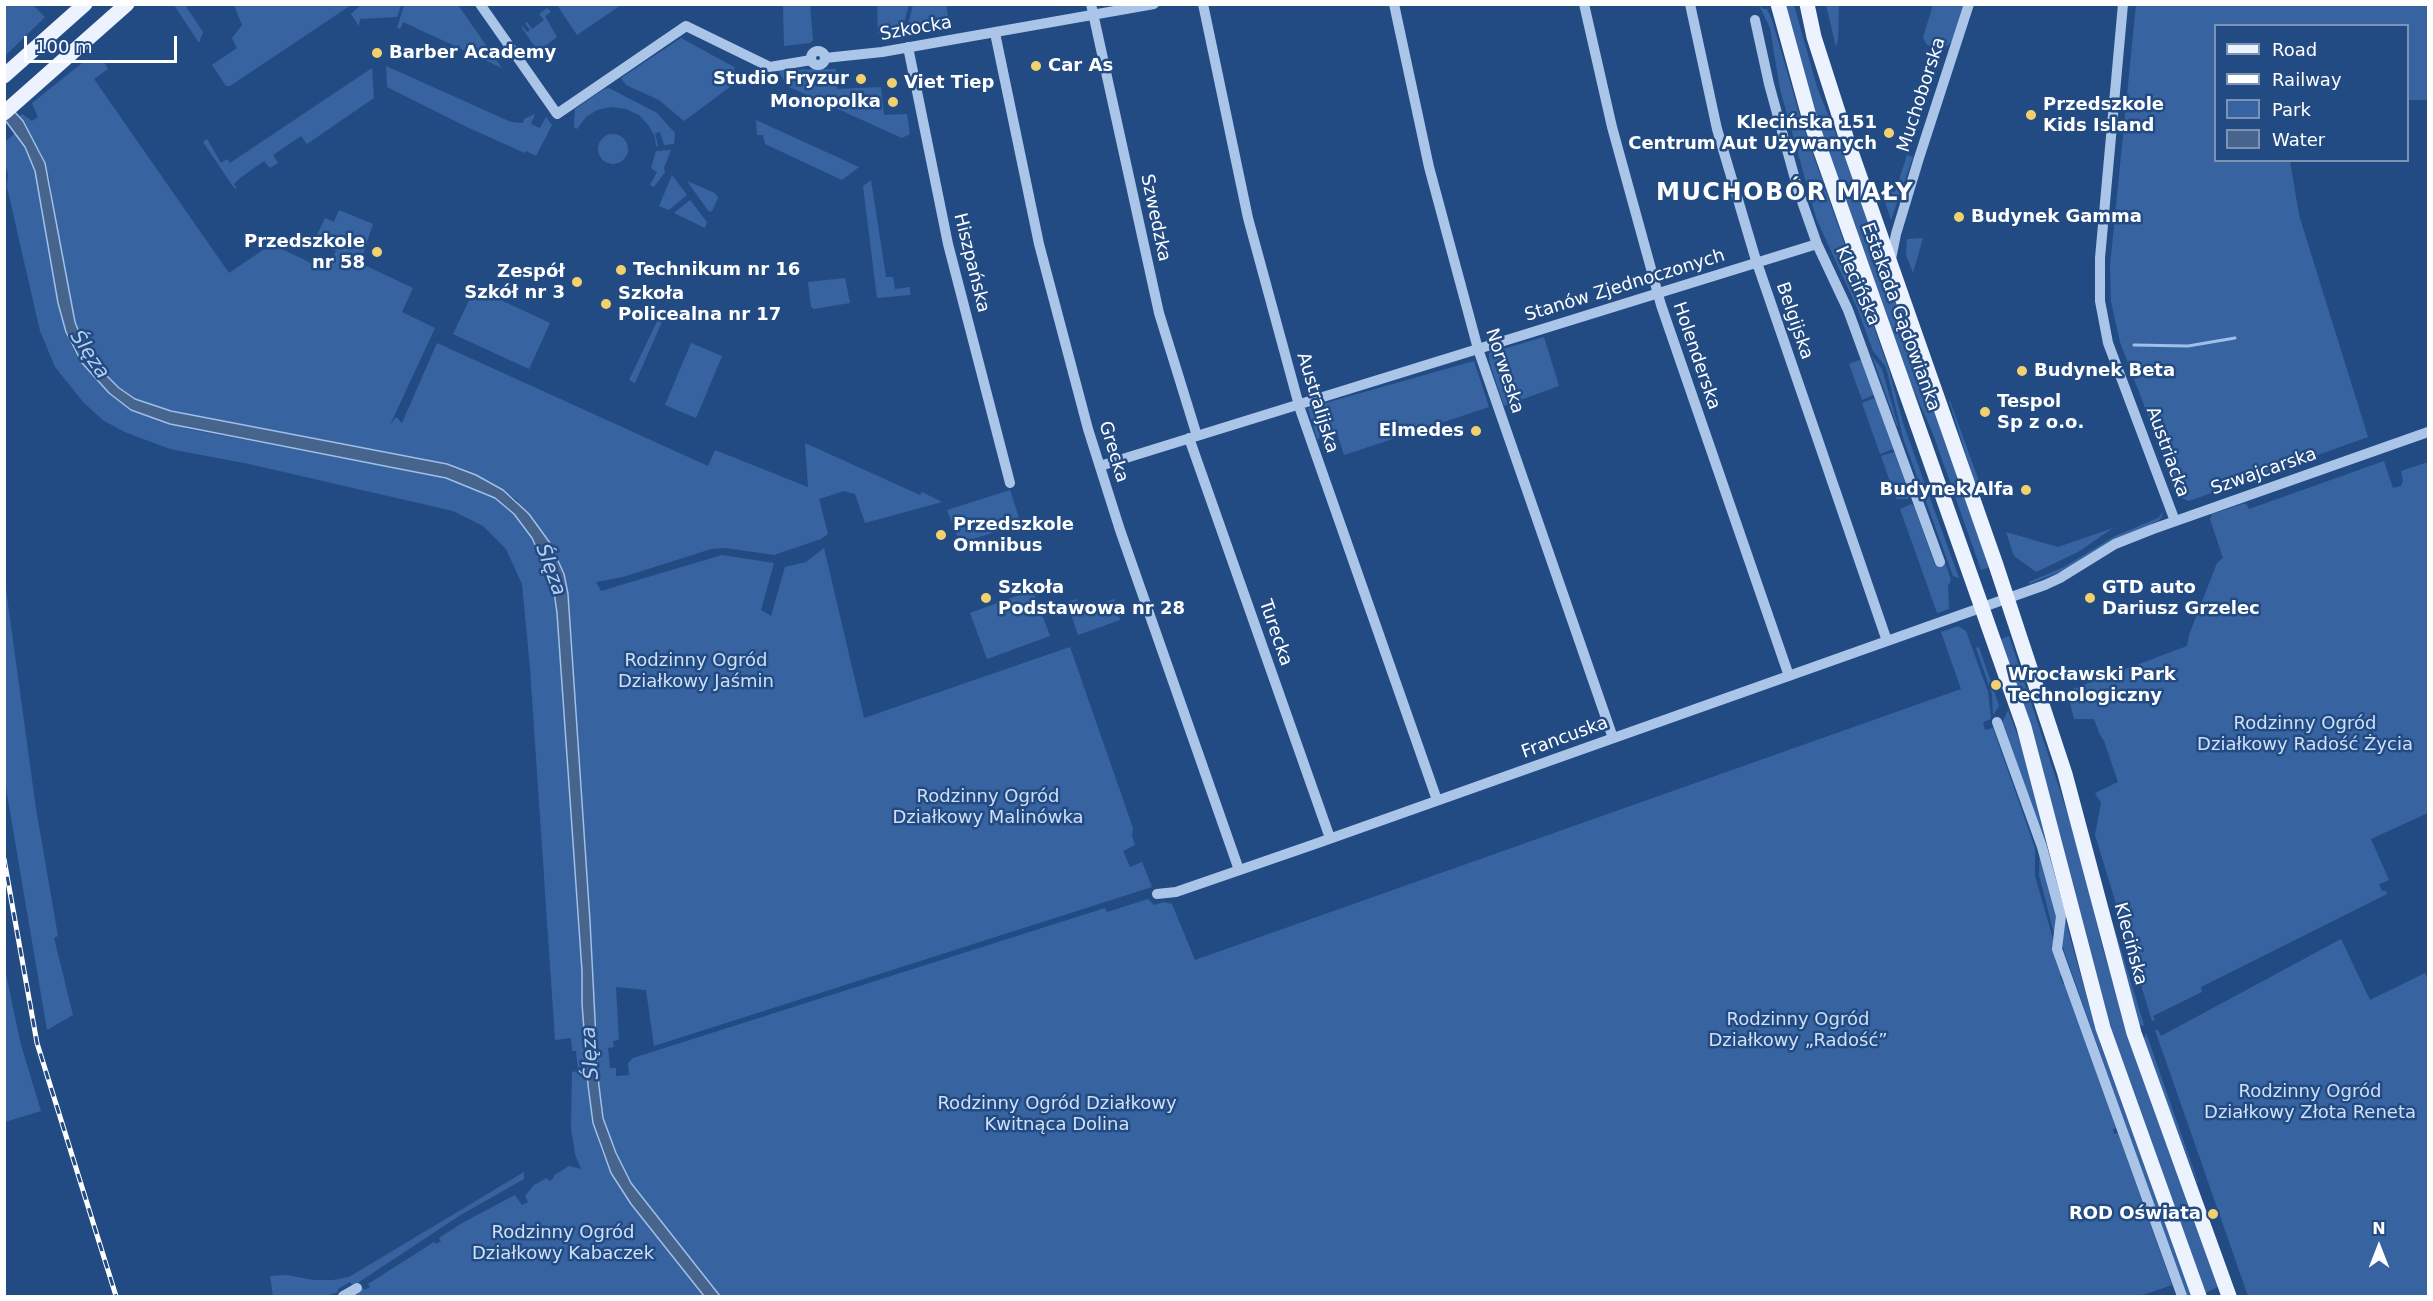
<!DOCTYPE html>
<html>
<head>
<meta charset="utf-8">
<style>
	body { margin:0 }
	#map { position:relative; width:2433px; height:1301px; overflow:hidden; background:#234b83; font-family:"DejaVu Sans",sans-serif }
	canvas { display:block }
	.frame { position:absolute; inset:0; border:6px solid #fff; pointer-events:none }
	.legend { position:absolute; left:2214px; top:24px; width:195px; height:138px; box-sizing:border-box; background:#234b83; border:2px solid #7b93b5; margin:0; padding:8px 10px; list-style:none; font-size:18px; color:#fff }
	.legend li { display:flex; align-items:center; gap:12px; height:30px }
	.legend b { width:30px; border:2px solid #7b93b5 }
	.north { position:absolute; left:2349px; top:1217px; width:60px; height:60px; -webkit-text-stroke:4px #234b83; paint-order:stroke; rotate:0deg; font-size:16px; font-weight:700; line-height:24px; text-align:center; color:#fff }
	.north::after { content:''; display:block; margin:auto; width:21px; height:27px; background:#fff; clip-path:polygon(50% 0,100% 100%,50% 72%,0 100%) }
	.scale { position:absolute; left:24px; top:36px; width:153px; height:27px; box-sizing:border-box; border:3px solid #fff; border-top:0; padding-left:8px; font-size:18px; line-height:21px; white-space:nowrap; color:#fff; -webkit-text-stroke:4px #234b83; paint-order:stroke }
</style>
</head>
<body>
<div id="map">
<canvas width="2433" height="1301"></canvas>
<div class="frame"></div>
<ul class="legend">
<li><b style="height:8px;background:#edf3fe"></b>Road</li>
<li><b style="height:8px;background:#fff"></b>Railway</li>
<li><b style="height:16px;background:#3764a0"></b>Park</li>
<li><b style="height:16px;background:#47648d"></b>Water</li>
</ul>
<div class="north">N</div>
<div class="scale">100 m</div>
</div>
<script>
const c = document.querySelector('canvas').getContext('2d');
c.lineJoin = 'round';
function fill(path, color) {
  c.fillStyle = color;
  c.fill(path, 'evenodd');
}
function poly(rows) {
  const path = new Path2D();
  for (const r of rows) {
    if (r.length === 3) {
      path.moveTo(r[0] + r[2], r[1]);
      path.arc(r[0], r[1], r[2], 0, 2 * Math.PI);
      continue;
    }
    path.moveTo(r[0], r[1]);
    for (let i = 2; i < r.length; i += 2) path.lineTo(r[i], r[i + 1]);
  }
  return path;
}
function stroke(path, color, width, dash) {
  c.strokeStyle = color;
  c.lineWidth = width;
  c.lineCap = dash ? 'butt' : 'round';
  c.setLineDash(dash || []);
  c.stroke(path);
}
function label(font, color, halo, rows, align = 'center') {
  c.font = font + ' "DejaVu Sans",sans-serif';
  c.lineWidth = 5;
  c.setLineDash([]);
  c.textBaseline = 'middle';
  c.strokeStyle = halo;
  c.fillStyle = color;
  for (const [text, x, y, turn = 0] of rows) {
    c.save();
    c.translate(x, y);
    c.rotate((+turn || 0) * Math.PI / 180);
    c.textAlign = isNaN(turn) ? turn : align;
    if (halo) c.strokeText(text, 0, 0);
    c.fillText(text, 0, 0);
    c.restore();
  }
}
const green = poly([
	[5,4,33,5,45,17,5,56],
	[362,4,401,4,401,5,397,17,360,19,359,26,351,14],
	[2136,4,2428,5,2428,100,2408,100,2408,26,2216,26,2216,160,2290,161,2299,215,2368,437,2189,501,2179,497,2120,342,2111,301,2110,266],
	[174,5,185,5,203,32,199,43],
	[234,5,351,5,230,86,226,86,212,65,237,48,232,38,242,25],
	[404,5,458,5,502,68,403,22,400,29,397,28],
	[557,5,621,5,577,35],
	[783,5,810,5,813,40,810,43,784,46],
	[877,5,909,5,903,26,897,31,878,34],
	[913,5,946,5,949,20,907,28],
	[1759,5,1763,9,1767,9,1772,20,1802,123,1889,370,1904,426,1959,578,1953,576,1903,438,1886,367,1873,351,1858,310,1816,218,1780,89,1770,28],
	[1783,5,1794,5,1817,87,1845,157,1990,567,1981,570,1933,434,1905,370,1811,105],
	[1826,5,1839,5,1838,40,1836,47],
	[1933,5,1964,5,1953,40,1947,46,1938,49,1926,44,1923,37],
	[547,8,551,12,545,16,557,37,545,46,549,53,546,55,542,48,539,50,541,56,522,28,522,26,527,32,530,30,525,23,527,22,532,29,544,20,539,14],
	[681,38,734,67,735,76,742,78,684,121,659,100,626,85,621,78],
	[90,60,104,62,108,69,94,79,229,273,272,244,327,271,336,251,314,241,325,218,334,222,339,210,373,224,360,263,413,288,402,312,435,328,390,425,396,417,402,423,437,343,708,466,715,450,808,487,805,443,920,495,922,492,942,502,865,523,855,494,844,491,819,499,828,534,821,539,774,555,726,548,711,549,623,577,596,582,601,591,722,555,774,563,761,610,771,616,785,567,806,562,824,548,864,718,1070,647,1133,828,1132,836,1135,845,1123,851,1130,867,1142,862,1152,887,654,1046,646,990,616,987,619,1040,613,1041,614,1047,608,1048,610,1068,616,1068,616,1076,629,1075,628,1063,633,1058,1105,908,1107,912,1148,899,1154,905,1164,902,1172,904,1195,960,1961,689,1941,632,1958,626,1966,631,1988,692,1991,719,1983,722,1985,730,1993,728,2035,848,2035,876,2063,974,2060,976,2063,984,2065,984,2116,1128,2113,1129,2114,1134,2118,1133,2172,1285,2140,1296,720,1296,631,1183,616,1153,603,1118,598,1078,590,921,568,594,517,500,491,482,447,464,426,460,194,417,153,406,135,399,119,388,103,372,82,340,75,322,66,285,49,176,41,153,19,117,22,114,32,121,38,117,32,103,82,63],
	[386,66,511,122,523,123,524,119,535,114,531,124,540,128,546,117,552,125,536,156,526,151,525,153,469,128,387,87],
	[372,68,374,98,307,144,301,136,273,155,278,163,270,168,264,161,240,178,234,184,237,189,234,188,203,142,207,139,221,163,227,159,230,163],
	[836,69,837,89,881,87,884,115,907,114,910,134,902,138,787,86,778,70],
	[609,88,657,113,675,133,674,144,664,145,660,132,655,133,658,146,656,146,655,137,649,126,639,115,626,109,611,107,597,110,586,117,577,129,574,127,575,109,604,89],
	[756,120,859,167,842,180,765,144,763,135,757,135],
	[15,133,25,147,35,171,58,303,66,332,74,351,109,393,119,401,131,410,152,418,188,429,446,478,495,498,514,514,532,538,553,584,557,613,582,971,582,1003,588,1085,593,1123,602,1152,622,1191,704,1296,351,1296,363,1288,365,1290,370,1287,368,1284,434,1242,436,1244,441,1241,439,1238,462,1223,515,1195,522,1205,528,1202,525,1196,534,1185,547,1178,549,1181,554,1178,553,1176,569,1166,581,1169,575,1154,571,1128,572,1072,578,1071,576,1051,572,1051,571,1038,555,1040,530,668,522,584,506,549,483,526,453,511,249,464,170,449,127,433,104,421,84,403,55,367,40,331,7,187,8,174,5,163,5,142],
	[613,149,15],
	[671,150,664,168,665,172,654,187,650,185,657,172,651,168,656,151],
	[1907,155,1913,157,1891,220,1881,189,1895,192],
	[672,175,687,195,669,210,659,206],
	[871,180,886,277,893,277,895,289,910,287,910,295,877,298,863,186],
	[687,181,715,193,718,198,712,211,709,212],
	[690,200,707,222,705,228,674,213],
	[1923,238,1913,273,1906,255,1907,239],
	[845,278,850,303,814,309,811,307,808,282],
	[475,288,550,323,529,369,453,334],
	[661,313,665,315,635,383,629,380],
	[1544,337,1559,386,1504,406,1490,364,1489,353],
	[691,343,722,356,696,418,665,405],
	[1872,356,1882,369,1898,426,1897,426],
	[1859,360,1862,361,1874,395,1862,400,1849,364],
	[1474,361,1489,407,1344,455,1337,433,1317,439,1308,408],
	[1875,398,1893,449,1880,454,1862,403],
	[1949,401,1950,401,1984,495,1974,480],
	[1894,452,1910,495,1908,499,1896,499,1881,456],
	[2384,461,2393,488,2401,486,2403,481,2401,471,2428,462,2428,813,2371,839,2389,880,2379,884,2382,891,2386,891,2387,894,2201,987,2202,992,2153,1016,2155,1020,2152,1021,2095,835,2101,803,2095,793,2118,782,2104,741,2100,735,2094,719,2074,719,2067,691,2187,646,2189,635,2217,563,2223,558,2210,519,2212,514,2246,503,2249,509],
	[1010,490,1021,524,960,543,947,510],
	[1911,504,1914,506,1935,565,1945,562,1951,580,1948,586,1949,609,1937,613,1900,509],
	[2164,511,2161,518,2158,521,2118,538,2065,570,2029,584,2029,582,2064,567,2115,536,2158,518],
	[2113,528,2078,552,2036,572,2014,556,2006,532,2058,547],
	[5,582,36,809,58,936,54,938,73,1015,47,1030,5,782],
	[1033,590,1050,636,987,659,970,613],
	[1076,599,1081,610,1114,599,1120,620,1078,635,1067,602],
	[2009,636,2077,842,2103,949,2132,1046,2218,1287,2205,1293,2117,1052,2001,639],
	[1979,647,1999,706,1993,715,1992,694,1976,648],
	[2008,710,2022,747,2071,941,2100,1043,2192,1296,2186,1296,2062,945,2063,921,2002,723],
	[2040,847,2057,910,2055,938,2039,875],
	[2104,894,2144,1025,2143,1026,2138,1024],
	[2341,939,2370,1000,2425,973,2428,980,2428,1296,2248,1296,2155,1030,2158,1030,2161,1036],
	[4,965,21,1045,41,1111,5,1122],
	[2146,1033,2198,1182,2197,1182,2143,1040],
	[524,1172,524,1179,459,1216,353,1286,350,1282,338,1289,338,1292,326,1296,273,1296,270,1276,287,1275,313,1280,333,1280,349,1277]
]);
const water = poly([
	[4,100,23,121,45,163,75,322,82,340,103,372,119,388,135,399,171,411,447,464,476,475,503,490,529,514,550,543,564,574,568,594,590,921,598,1078,603,1118,616,1153,631,1183,720,1296,704,1296,631,1204,611,1173,593,1123,588,1085,582,1003,582,971,557,613,553,584,532,538,514,514,495,498,446,478,170,424,131,410,109,393,82,363,66,332,58,303,35,171,25,147,5,120,4,100]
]);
const stream = poly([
	[2134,345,2188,346,2235,338]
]);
const minor = poly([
	[480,4,557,114,686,26,770,67,811,60],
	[1091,4,1159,313,1197,436],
	[1203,4,1248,218,1300,409,1437,800],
	[1394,4,1429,167,1478,349,1613,738],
	[1584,4,1612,127,1661,305,1789,676],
	[1690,4,1717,129,1755,257,1887,641],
	[2123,4,2100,258,2100,301,2108,343,2175,521],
	[1755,20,1769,84,1798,190,1817,244,1848,310,1940,562],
	[995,33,1039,244,1088,429,1120,530,1239,870],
	[908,47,948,244,1010,483],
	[818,58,7],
	[825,58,882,52,1154,4],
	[1891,259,1896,234,1919,158,1969,4],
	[1189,438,1330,838],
	[1100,466,1817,244],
	[1997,722,2042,847,2061,916,2057,949,2182,1296],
	[1157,894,1176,892,1315,844,2045,585,2060,578,2115,544,2153,529,2428,432],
	[343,1296,357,1288]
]);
const major = poly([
	[1778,4,1810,120,2024,727,2103,1028,2199,1296],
	[1807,4,1814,37,1849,146,1996,565,2065,774,2134,1033,2229,1296],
	[4,76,85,4],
	[4,113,127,4]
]);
const rail = poly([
	[4,859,37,1043,116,1296]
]);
const markers = [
	[377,53,6,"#f3d06e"],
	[1036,66,6,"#f3d06e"],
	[861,79,6,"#f3d06e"],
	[892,83,6,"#f3d06e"],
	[893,102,6,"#f3d06e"],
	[2031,115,6,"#f3d06e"],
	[1889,133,6,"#f3d06e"],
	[1959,217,6,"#f3d06e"],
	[377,252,6,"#f3d06e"],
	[621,270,6,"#f3d06e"],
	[577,282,6,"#f3d06e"],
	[606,304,6,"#f3d06e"],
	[2022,371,6,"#f3d06e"],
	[1985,412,6,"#f3d06e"],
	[1476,431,6,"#f3d06e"],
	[2026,490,6,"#f3d06e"],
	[941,535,6,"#f3d06e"],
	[986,598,6,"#f3d06e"],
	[2090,598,6,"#f3d06e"],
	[1996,685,6,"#f3d06e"],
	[2213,1214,6,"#f3d06e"]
];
const streetNames = [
	["Szkocka",916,29,-10],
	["Muchoborska",1922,95,-72],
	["Szwedzka",1155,218,78],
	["Hiszpańska",971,263,76],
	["Stanów Zjednoczonych",1625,286,-17],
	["Klecińska",1857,286,66],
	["Estakada Gądowianka",1900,317,70],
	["Belgijska",1794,321,71],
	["Holenderska",1696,356,71],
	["Norweska",1504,371,72],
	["Australijska",1317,403,73],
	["Grecka",1113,452,73],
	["Austriacka",2167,452,70],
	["Szwajcarska",2264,472,-19],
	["Turecka",1275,633,71],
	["Francuska",1565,738,-20],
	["Klecińska",2130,944,75]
];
const poiNames = [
	["Barber Academy",389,53],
	["Car As",1048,66],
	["Studio Fryzur",849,79,"right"],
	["Viet Tiep",904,83],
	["Monopolka",881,102,"right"],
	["Przedszkole",2043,105],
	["Kids Island",2043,126],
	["Klecińska 151",1877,123,"right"],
	["Centrum Aut Używanych",1877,144,"right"],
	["Budynek Gamma",1971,217],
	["Przedszkole",365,242,"right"],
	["nr 58",365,263,"right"],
	["Technikum nr 16",633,270],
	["Zespół",565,272,"right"],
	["Szkół nr 3",565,293,"right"],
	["Szkoła",618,294],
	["Policealna nr 17",618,315],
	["Budynek Beta",2034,371],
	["Tespol",1997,402],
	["Sp z o.o.",1997,423],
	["Elmedes",1464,431,"right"],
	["Budynek Alfa",2014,490,"right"],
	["Przedszkole",953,525],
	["Omnibus",953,546],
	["Szkoła",998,588],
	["Podstawowa nr 28",998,609],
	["GTD auto",2102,588],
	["Dariusz Grzelec",2102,609],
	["Wrocławski Park",2008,675],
	["Technologiczny",2008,696],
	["ROD Oświata",2201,1214,"right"]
];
const parkNames = [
	["Rodzinny Ogród",696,661],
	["Działkowy Jaśmin",696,682],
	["Rodzinny Ogród",2305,724],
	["Działkowy Radość Życia",2305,745],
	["Rodzinny Ogród",988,797],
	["Działkowy Malinówka",988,818],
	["Rodzinny Ogród",1798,1020],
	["Działkowy „Radość”",1798,1041],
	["Rodzinny Ogród",2310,1092],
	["Działkowy Złota Reneta",2310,1113],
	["Rodzinny Ogród Działkowy",1057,1104],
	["Kwitnąca Dolina",1057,1125],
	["Rodzinny Ogród",563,1233],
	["Działkowy Kabaczek",563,1254]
];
const waterNames = [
	["Ślęza",89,355,56],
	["Ślęza",550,570,70],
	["Ślęza",591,1053,-94]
];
const districtNames = [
	["MUCHOBÓR MAŁY",1785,194]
];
fill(green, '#3764a0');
fill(water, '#47648d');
stroke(water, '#9fc0e9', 1.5);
stroke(stream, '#9fc0e9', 3);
stroke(minor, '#abc5e8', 10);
stroke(major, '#edf3fe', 15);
stroke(rail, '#fff', 5);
stroke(rail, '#234b83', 3, [9]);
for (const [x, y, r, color] of markers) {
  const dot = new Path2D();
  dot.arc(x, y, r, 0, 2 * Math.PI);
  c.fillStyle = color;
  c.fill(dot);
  stroke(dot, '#234b83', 2);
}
label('18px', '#fff', '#234b83', streetNames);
label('bold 18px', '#fff', '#234b83', poiNames, 'left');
label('18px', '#cfe0f6', '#234b83', parkNames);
label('italic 20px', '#b6cfef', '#234b83', waterNames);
c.letterSpacing = '1.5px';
label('bold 24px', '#fff', '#234b83', districtNames);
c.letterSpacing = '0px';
</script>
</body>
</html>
